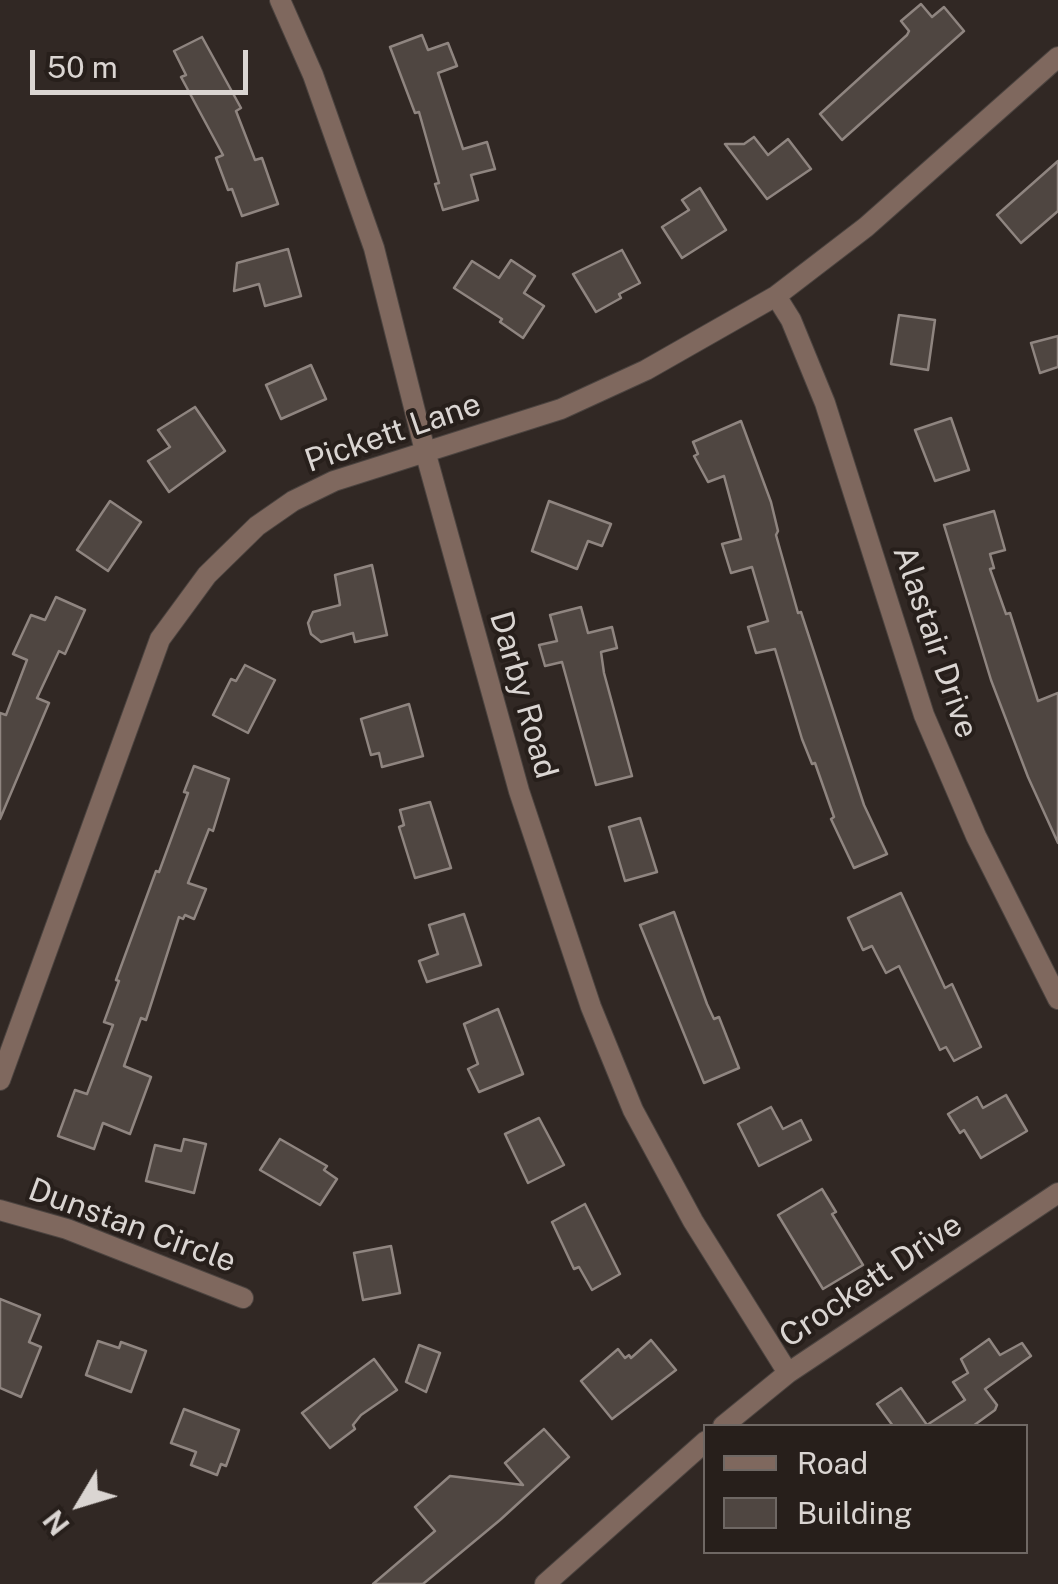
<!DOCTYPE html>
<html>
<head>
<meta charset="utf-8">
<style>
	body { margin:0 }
	#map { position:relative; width:1058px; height:1584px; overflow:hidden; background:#312824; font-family:"Public Sans",sans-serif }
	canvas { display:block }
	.legend { position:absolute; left:703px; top:1424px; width:325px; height:130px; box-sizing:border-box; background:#271f1b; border:2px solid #6f6864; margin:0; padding:12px 18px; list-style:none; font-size:30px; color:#dad5d2 }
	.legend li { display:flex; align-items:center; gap:20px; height:50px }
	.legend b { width:50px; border:2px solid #6f6864 }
	.north { position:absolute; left:30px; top:1454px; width:100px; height:100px; -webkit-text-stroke:8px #271f1b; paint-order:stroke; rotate:232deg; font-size:28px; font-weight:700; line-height:40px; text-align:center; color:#dad5d2 }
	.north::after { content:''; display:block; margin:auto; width:35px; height:45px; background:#dad5d2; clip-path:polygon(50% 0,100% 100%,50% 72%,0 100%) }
	.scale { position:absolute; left:30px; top:50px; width:218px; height:45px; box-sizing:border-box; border:5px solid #dad5d2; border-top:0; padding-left:12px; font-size:30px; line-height:35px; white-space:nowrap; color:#dad5d2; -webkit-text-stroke:8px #271f1b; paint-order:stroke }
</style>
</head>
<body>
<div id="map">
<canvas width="1058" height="1584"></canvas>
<ul class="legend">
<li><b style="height:12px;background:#7f685e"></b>Road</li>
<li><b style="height:28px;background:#4f4641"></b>Building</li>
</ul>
<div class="north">N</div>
<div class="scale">50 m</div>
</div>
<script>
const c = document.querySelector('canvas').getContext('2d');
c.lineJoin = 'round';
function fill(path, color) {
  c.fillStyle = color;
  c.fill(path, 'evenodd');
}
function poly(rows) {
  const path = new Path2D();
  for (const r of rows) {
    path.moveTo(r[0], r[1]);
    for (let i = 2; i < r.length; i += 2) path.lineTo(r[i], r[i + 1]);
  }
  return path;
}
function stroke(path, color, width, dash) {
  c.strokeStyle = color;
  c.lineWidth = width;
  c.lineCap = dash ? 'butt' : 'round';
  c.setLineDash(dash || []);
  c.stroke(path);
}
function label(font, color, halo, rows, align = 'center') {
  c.font = font + ' "Public Sans",sans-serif';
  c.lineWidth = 8;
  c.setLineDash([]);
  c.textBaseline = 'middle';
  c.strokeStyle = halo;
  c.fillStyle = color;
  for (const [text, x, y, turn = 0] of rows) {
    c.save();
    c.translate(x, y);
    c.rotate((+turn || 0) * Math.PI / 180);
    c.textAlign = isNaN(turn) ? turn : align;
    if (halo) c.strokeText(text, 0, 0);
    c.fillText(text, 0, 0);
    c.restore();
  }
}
const building = poly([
	[921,4,932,17,944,7,964,31,842,140,820,114,907,35,909,31,901,21,921,4],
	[422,35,428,50,448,43,457,66,438,73,463,149,487,142,495,169,471,175,478,200,443,210,435,184,439,183,419,112,415,113,390,47,422,35],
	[202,37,241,108,236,111,255,160,262,158,278,204,242,216,232,189,228,190,216,158,223,155,181,77,186,75,174,51,202,37],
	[754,137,768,155,788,139,811,169,767,199,725,144,744,144,754,137],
	[1058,161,1058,211,1021,243,997,215,1058,161],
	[700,188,726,230,682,258,662,227,689,210,682,200,700,188],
	[288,249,301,296,265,306,259,284,234,291,237,263,288,249],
	[622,250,640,283,619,294,621,298,596,312,573,274,622,250],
	[511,260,535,276,524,293,544,306,523,338,500,322,502,319,454,288,472,261,499,278,511,260],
	[899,315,935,320,928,370,891,364,899,315],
	[1058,336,1058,367,1040,373,1031,343,1058,336],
	[311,365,326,399,281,419,266,385,311,365],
	[195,407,225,451,169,492,148,461,170,447,158,430,195,407],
	[951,418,969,470,935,481,915,430,951,418],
	[741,421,771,502,778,531,776,535,798,613,801,612,864,805,887,854,854,868,831,819,834,817,815,763,812,764,802,739,775,649,756,653,748,627,768,621,752,567,731,573,722,544,741,539,724,476,708,482,694,456,698,454,693,442,741,421],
	[110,501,141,522,108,571,77,550,110,501],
	[549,501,611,524,602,546,588,541,577,569,532,551,549,501],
	[994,511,1005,550,990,554,994,568,990,569,1006,614,1010,613,1038,701,1058,693,1058,843,1028,777,991,680,944,525,994,511],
	[372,565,387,635,355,642,353,633,321,642,311,634,308,623,313,612,340,605,335,575,372,565],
	[56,597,85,610,65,654,59,651,37,698,49,703,0,819,0,713,6,715,27,660,13,654,31,615,45,620,56,597],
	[581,607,588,633,612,627,617,648,601,652,604,673,632,776,596,785,562,662,545,666,539,645,557,641,550,615,581,607],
	[245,665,275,680,248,733,213,715,231,679,236,681,245,665],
	[409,704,423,756,382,767,379,753,371,755,361,719,409,704],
	[194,766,229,779,213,831,209,829,188,883,206,889,194,919,185,915,183,919,179,917,146,1020,141,1018,124,1066,151,1077,130,1134,103,1123,94,1149,58,1136,75,1090,87,1094,113,1025,104,1022,119,981,116,980,156,871,159,872,188,793,184,792,194,766],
	[430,802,451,868,415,878,399,827,404,825,400,810,430,802],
	[640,818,657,872,625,881,609,827,640,818],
	[901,893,945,988,952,984,981,1047,954,1061,946,1047,940,1050,899,966,886,973,872,946,863,950,848,918,901,893],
	[674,912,707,1004,714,1019,719,1017,739,1068,704,1083,640,925,674,912],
	[464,914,481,965,427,982,419,961,438,954,429,925,464,914],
	[498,1009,523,1074,479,1092,468,1069,478,1064,464,1024,498,1009],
	[1006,1095,1027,1131,981,1158,964,1130,960,1133,948,1114,977,1097,983,1108,1006,1095],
	[771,1107,783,1129,801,1120,811,1140,759,1166,738,1124,771,1107],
	[539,1118,564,1165,528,1183,505,1134,539,1118],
	[184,1139,206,1144,194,1193,146,1181,155,1145,181,1151,184,1139],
	[280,1139,327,1166,324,1170,337,1179,320,1205,260,1170,280,1139],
	[822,1189,836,1212,832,1214,863,1265,823,1289,778,1215,822,1189],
	[585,1204,620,1274,592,1290,579,1267,574,1269,552,1222,585,1204],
	[391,1246,400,1293,363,1300,354,1253,391,1246],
	[0,1299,40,1315,29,1342,41,1347,21,1397,0,1388,0,1299],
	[989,1339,1000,1355,1022,1343,1031,1356,985,1389,997,1405,995,1410,973,1426,893,1426,877,1404,901,1388,927,1425,965,1400,953,1382,968,1373,961,1359,989,1339],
	[651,1340,676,1370,612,1419,581,1381,618,1349,625,1358,629,1355,631,1358,651,1340],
	[98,1341,119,1348,121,1342,146,1351,131,1392,86,1375,98,1341],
	[419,1345,440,1353,426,1392,406,1382,419,1345],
	[374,1359,397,1390,361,1415,353,1425,355,1429,330,1448,302,1413,374,1359],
	[184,1409,239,1430,226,1466,221,1464,217,1475,191,1465,196,1452,171,1443,184,1409],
	[544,1429,569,1457,500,1520,423,1584,373,1584,435,1531,415,1507,450,1476,523,1485,505,1463,544,1429]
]);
const minor = poly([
	[280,0,313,75,374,248,425,451,519,791,591,1007,633,1110,693,1221,788,1373],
	[776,296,791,320,825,403,924,715,976,836,1058,999],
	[0,1080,160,639,207,575,257,526,293,501,334,481,561,409,646,370,776,296,866,227,1058,57],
	[0,1210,67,1229,243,1298],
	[723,1426,788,1373,1058,1193],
	[545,1584,706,1441]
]);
const streetNames = [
	["Pickett Lane",393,433,-19],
	["Alastair Drive",935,642,71],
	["Darby Road",523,695,74],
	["Dunstan Circle",132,1226,20],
	["Crockett Drive",871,1281,-34]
];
fill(building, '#4f4641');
stroke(building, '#8f8580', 2.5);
stroke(minor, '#4c4440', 22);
stroke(minor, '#7f685e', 20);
label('32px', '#dad5d2', '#271f1b', streetNames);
</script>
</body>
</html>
